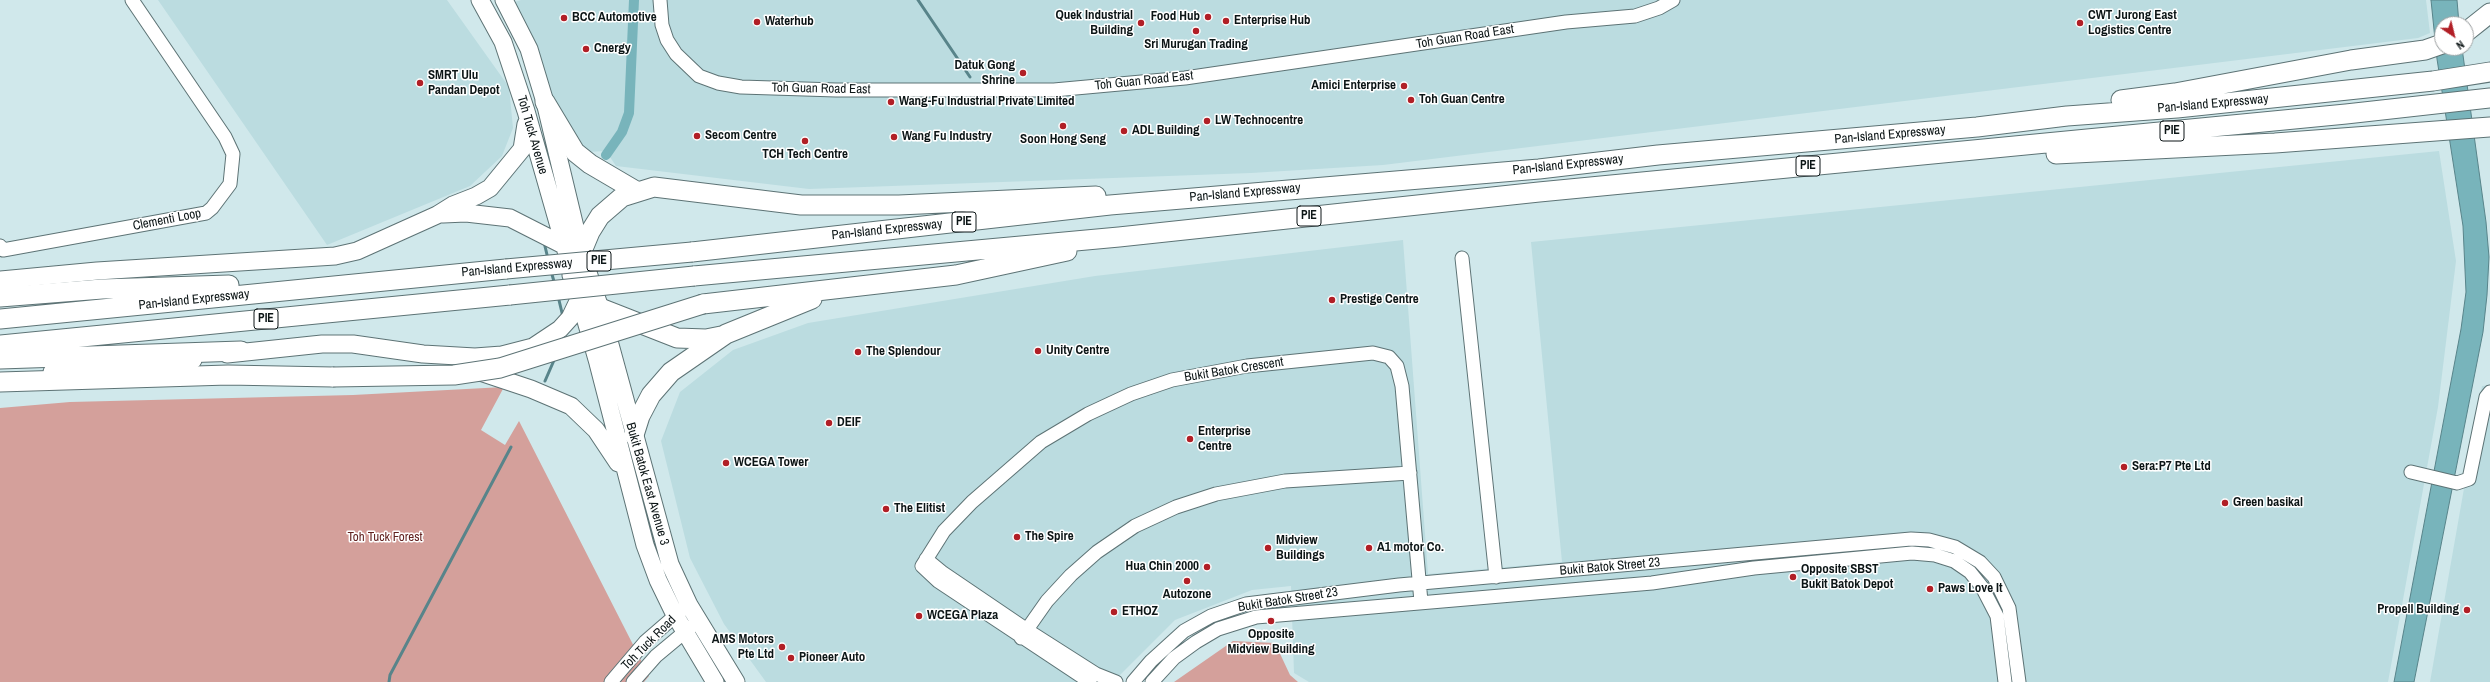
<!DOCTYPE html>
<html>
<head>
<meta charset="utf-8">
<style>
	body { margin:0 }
	#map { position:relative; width:2490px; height:682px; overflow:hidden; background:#d0e8eb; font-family:"Archivo Narrow",sans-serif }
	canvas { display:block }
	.north { position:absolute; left:2434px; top:16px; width:40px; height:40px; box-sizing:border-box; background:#fff; border:1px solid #9ea1a2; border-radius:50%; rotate:145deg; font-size:11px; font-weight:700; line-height:16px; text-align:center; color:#0c1516 }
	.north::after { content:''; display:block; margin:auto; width:14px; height:18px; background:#b11f26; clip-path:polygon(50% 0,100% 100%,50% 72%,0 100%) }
</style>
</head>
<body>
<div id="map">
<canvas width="2490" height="682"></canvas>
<div class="north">N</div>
</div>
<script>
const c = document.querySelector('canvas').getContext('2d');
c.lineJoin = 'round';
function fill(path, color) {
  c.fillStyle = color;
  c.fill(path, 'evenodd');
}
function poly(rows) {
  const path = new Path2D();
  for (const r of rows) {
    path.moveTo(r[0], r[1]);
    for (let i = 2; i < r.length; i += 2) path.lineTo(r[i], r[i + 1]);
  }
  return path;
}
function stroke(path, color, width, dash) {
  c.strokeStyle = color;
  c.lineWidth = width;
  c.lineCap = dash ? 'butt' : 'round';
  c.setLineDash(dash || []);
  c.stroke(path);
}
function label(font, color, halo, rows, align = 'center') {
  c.font = font + ' "Archivo Narrow",sans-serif';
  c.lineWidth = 3;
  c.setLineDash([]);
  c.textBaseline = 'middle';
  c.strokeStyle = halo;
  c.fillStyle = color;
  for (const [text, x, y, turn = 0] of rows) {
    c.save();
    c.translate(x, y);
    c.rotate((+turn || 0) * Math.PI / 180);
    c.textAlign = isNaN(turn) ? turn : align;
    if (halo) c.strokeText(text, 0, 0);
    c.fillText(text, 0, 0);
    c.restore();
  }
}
const built = poly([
	[158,0,447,0,509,87,513,128,502,156,470,186,327,245],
	[521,0,2426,0,2430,33,2418,38,1383,165,1251,173,809,189,616,166,606,151,586,152,565,128,515,2],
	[2439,151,2456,261,2438,407,2388,682,1309,682,1294,673,1291,586,1252,590,1175,620,1113,682,766,682,724,624,690,558,661,441,680,392,733,350,808,323,1095,276,1403,240,1428,574,1562,562,1531,242],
	[2490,385,2490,682,2430,682,2482,386]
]);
const forest = poly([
	[504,387,481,430,505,445,519,421,649,676,644,682,0,682,0,408,70,402,353,395],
	[1233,641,1275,643,1290,675,1298,682,1174,682]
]);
const water = poly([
	[2431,0,2457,0,2459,24,2442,24,2442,48,2462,48,2486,222,2489,257,2487,295,2483,332,2414,682,2394,682,2461,329,2466,292,2463,226,2437,59,2431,0]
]);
const stream = poly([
	[918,0,970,77],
	[544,242,548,259],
	[551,271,555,285],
	[558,296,563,317],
	[545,381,555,358],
	[389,682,390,675,511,447]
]);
const canal = poly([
	[606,155,622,132,629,113,634,0]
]);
const minor = poly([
	[660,0,662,25,667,40,676,54,699,76,718,83,741,87,836,90,1054,90,1185,78,1566,22,1635,16,1659,8,1673,0],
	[0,246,3,250,206,213,212,208,230,184,233,154,225,137,132,0],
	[1462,258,1496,577],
	[2411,472,2457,483,2469,479,2486,397,2490,392],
	[926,559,943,573,1027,630,1096,674,1116,682],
	[1021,638,1047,601,1071,575,1097,552,1135,526,1176,507,1216,494,1285,481,1410,473],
	[611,682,645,642,682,610],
	[633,682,656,656,692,626],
	[1090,682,938,581,922,566,944,531,972,502,1041,442,1088,414,1131,394,1172,380,1247,366,1344,356,1373,353,1389,357,1397,366,1402,386,1421,602],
	[1133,682,1151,661,1184,631,1211,616,1246,604,1399,585,1911,539,1929,540,1955,547,1980,562,1994,577,2009,608,2019,682],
	[1152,682,1174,658,1196,642,1218,629,1256,617,1652,583,1754,568,1912,553,1935,555,1954,561,1970,572,1982,587,1997,616,2005,682]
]);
const major = poly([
	[480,0,503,42,526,111,598,363,645,545,658,580,675,615,715,682],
	[504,0,529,49,545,102,581,252,600,308,670,564,689,605,736,682],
	[443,214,466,213,510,218,569,248],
	[0,280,97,271,335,256,357,251,437,215,453,205,476,196,490,188,522,149,526,124],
	[227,354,322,344,353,344,423,354,475,357,502,355,533,347,560,329,570,318,581,295],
	[477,371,531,389,571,406,596,430,618,463],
	[52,372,193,360]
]);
const highway = poly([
	[2466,32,2490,13],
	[2121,100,2175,93,2351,60,2425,50,2442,44],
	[545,102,575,152,590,164,636,191],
	[2056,154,2275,143,2490,127],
	[692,252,1110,205,1539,169,1658,155,1977,127,2067,116,2177,108,2433,81,2490,72],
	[572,275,590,232,600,216,622,197,654,187,801,205,899,205,1096,196],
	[694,276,1119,237,1539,192,2346,114,2490,98],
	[0,297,102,289,229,285],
	[580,300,677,338,706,339,721,336],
	[703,304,956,275,1067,251],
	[0,319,506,269],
	[0,345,510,295],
	[0,359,241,351],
	[0,382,228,375,333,377],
	[634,435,640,416,651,395,671,372,726,334,812,299]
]);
const highwayBridge = poly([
	[506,269,692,252],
	[510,295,694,276],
	[333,377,454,375,500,368,703,304]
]);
const markers = [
	[1208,17,4,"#b11f26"],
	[564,18,4,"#b11f26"],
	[1226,21,4,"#b11f26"],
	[757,22,4,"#b11f26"],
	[1141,23,4,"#b11f26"],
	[2080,23,4,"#b11f26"],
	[1196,31,4,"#b11f26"],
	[586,49,4,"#b11f26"],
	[1023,73,4,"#b11f26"],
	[420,83,4,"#b11f26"],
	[1404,86,4,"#b11f26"],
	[1411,100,4,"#b11f26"],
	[891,102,4,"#b11f26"],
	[1207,121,4,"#b11f26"],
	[1063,126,4,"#b11f26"],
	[1124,131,4,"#b11f26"],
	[697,136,4,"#b11f26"],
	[894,137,4,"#b11f26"],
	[805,141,4,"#b11f26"],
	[1332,300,4,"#b11f26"],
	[1038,351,4,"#b11f26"],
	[858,352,4,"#b11f26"],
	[829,423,4,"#b11f26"],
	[1190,439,4,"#b11f26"],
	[726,463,4,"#b11f26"],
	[2124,467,4,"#b11f26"],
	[2225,503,4,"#b11f26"],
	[886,509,4,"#b11f26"],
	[1017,537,4,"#b11f26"],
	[1268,548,4,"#b11f26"],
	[1369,548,4,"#b11f26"],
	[1207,567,4,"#b11f26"],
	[1793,577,4,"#b11f26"],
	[1187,581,4,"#b11f26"],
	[1930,589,4,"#b11f26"],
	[2467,610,4,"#b11f26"],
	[1114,612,4,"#b11f26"],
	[919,616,4,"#b11f26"],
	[1271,621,4,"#b11f26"],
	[782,647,4,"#b11f26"],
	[791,658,4,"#b11f26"]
];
const shields = [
	[2172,131,24],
	[1808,166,24],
	[1309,216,24],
	[964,222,24],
	[599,261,24],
	[266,319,24]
];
const shieldNames = [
	["PIE",2172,131],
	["PIE",1808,166],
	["PIE",1309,216],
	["PIE",964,222],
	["PIE",599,261],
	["PIE",266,319]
];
const poiNames = [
	["Quek Industrial",1133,16,"right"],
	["Building",1133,31,"right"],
	["CWT Jurong East",2088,16],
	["Logistics Centre",2088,31],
	["Food Hub",1200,17,"right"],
	["BCC Automotive",572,18],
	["Enterprise Hub",1234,21],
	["Waterhub",765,22],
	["Sri Murugan Trading",1196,45,"center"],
	["Cnergy",594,49],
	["Datuk Gong",1015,66,"right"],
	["Shrine",1015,81,"right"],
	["SMRT Ulu",428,76],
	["Pandan Depot",428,91],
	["Amici Enterprise",1396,86,"right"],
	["Toh Guan Centre",1419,100],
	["Wang-Fu Industrial Private Limited",899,102],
	["LW Technocentre",1215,121],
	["ADL Building",1132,131],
	["Secom Centre",705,136],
	["Wang Fu Industry",902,137],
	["Soon Hong Seng",1063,140,"center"],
	["TCH Tech Centre",805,155,"center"],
	["Prestige Centre",1340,300],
	["Unity Centre",1046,351],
	["The Splendour",866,352],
	["DEIF",837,423],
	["Enterprise",1198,432],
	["Centre",1198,447],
	["WCEGA Tower",734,463],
	["Sera:P7 Pte Ltd",2132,467],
	["Green basikal",2233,503],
	["The Elitist",894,509],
	["The Spire",1025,537],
	["Midview",1276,541],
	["Buildings",1276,556],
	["A1 motor Co.",1377,548],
	["Hua Chin 2000",1199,567,"right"],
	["Opposite SBST",1801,570],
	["Bukit Batok Depot",1801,585],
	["Paws Love It",1938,589],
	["Autozone",1187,595,"center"],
	["Propell Building",2459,610,"right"],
	["ETHOZ",1122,612],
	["WCEGA Plaza",927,616],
	["Opposite",1271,635,"center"],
	["Midview Building",1271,650,"center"],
	["AMS Motors",774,640,"right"],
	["Pte Ltd",774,655,"right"],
	["Pioneer Auto",799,658]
];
const streetNames = [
	["Toh Guan Road East",1465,37,-9],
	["Toh Guan Road East",1144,81,-6],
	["Toh Guan Road East",821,89,1],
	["Pan-Island Expressway",2213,104,-5],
	["Toh Tuck Avenue",532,135,74],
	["Pan-Island Expressway",1890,135,-5],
	["Pan-Island Expressway",1568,165,-6],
	["Pan-Island Expressway",1245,193,-5],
	["Clementi Loop",167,220,-11],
	["Pan-Island Expressway",887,230,-6],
	["Pan-Island Expressway",517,268,-5],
	["Pan-Island Expressway",194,300,-6],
	["Bukit Batok Crescent",1234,370,-9],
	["Bukit Batok East Avenue 3",647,484,74],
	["Bukit Batok Street 23",1610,567,-5],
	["Bukit Batok Street 23",1288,600,-9],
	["Toh Tuck Road",649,643,-45]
];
const parkNames = [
	["Toh Tuck Forest",385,538]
];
fill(built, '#bbdce0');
fill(forest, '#d4a09b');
fill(water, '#78b4bb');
stroke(water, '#58848a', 1);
stroke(stream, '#58848a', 3);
stroke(canal, '#78b4bb', 10);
stroke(minor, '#5d7375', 15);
stroke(major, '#5d7375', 19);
stroke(highway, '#5d7375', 21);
stroke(minor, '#fff', 13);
stroke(major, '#fff', 17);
stroke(highway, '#fff', 19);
stroke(highwayBridge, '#5d7375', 21, []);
stroke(highwayBridge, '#fff', 19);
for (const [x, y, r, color] of markers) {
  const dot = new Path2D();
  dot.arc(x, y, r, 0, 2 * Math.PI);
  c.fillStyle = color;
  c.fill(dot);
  stroke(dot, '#fff', 1.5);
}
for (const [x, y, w] of shields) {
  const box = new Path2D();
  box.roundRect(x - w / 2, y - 10, w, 20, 3);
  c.fillStyle = '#fff';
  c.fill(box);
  stroke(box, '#0c1516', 1);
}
label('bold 12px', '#0c1516', null, shieldNames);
label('bold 13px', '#0c1516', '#fff', poiNames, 'left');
label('13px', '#0c1516', '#fff', streetNames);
label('13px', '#632321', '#fff', parkNames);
</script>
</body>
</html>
